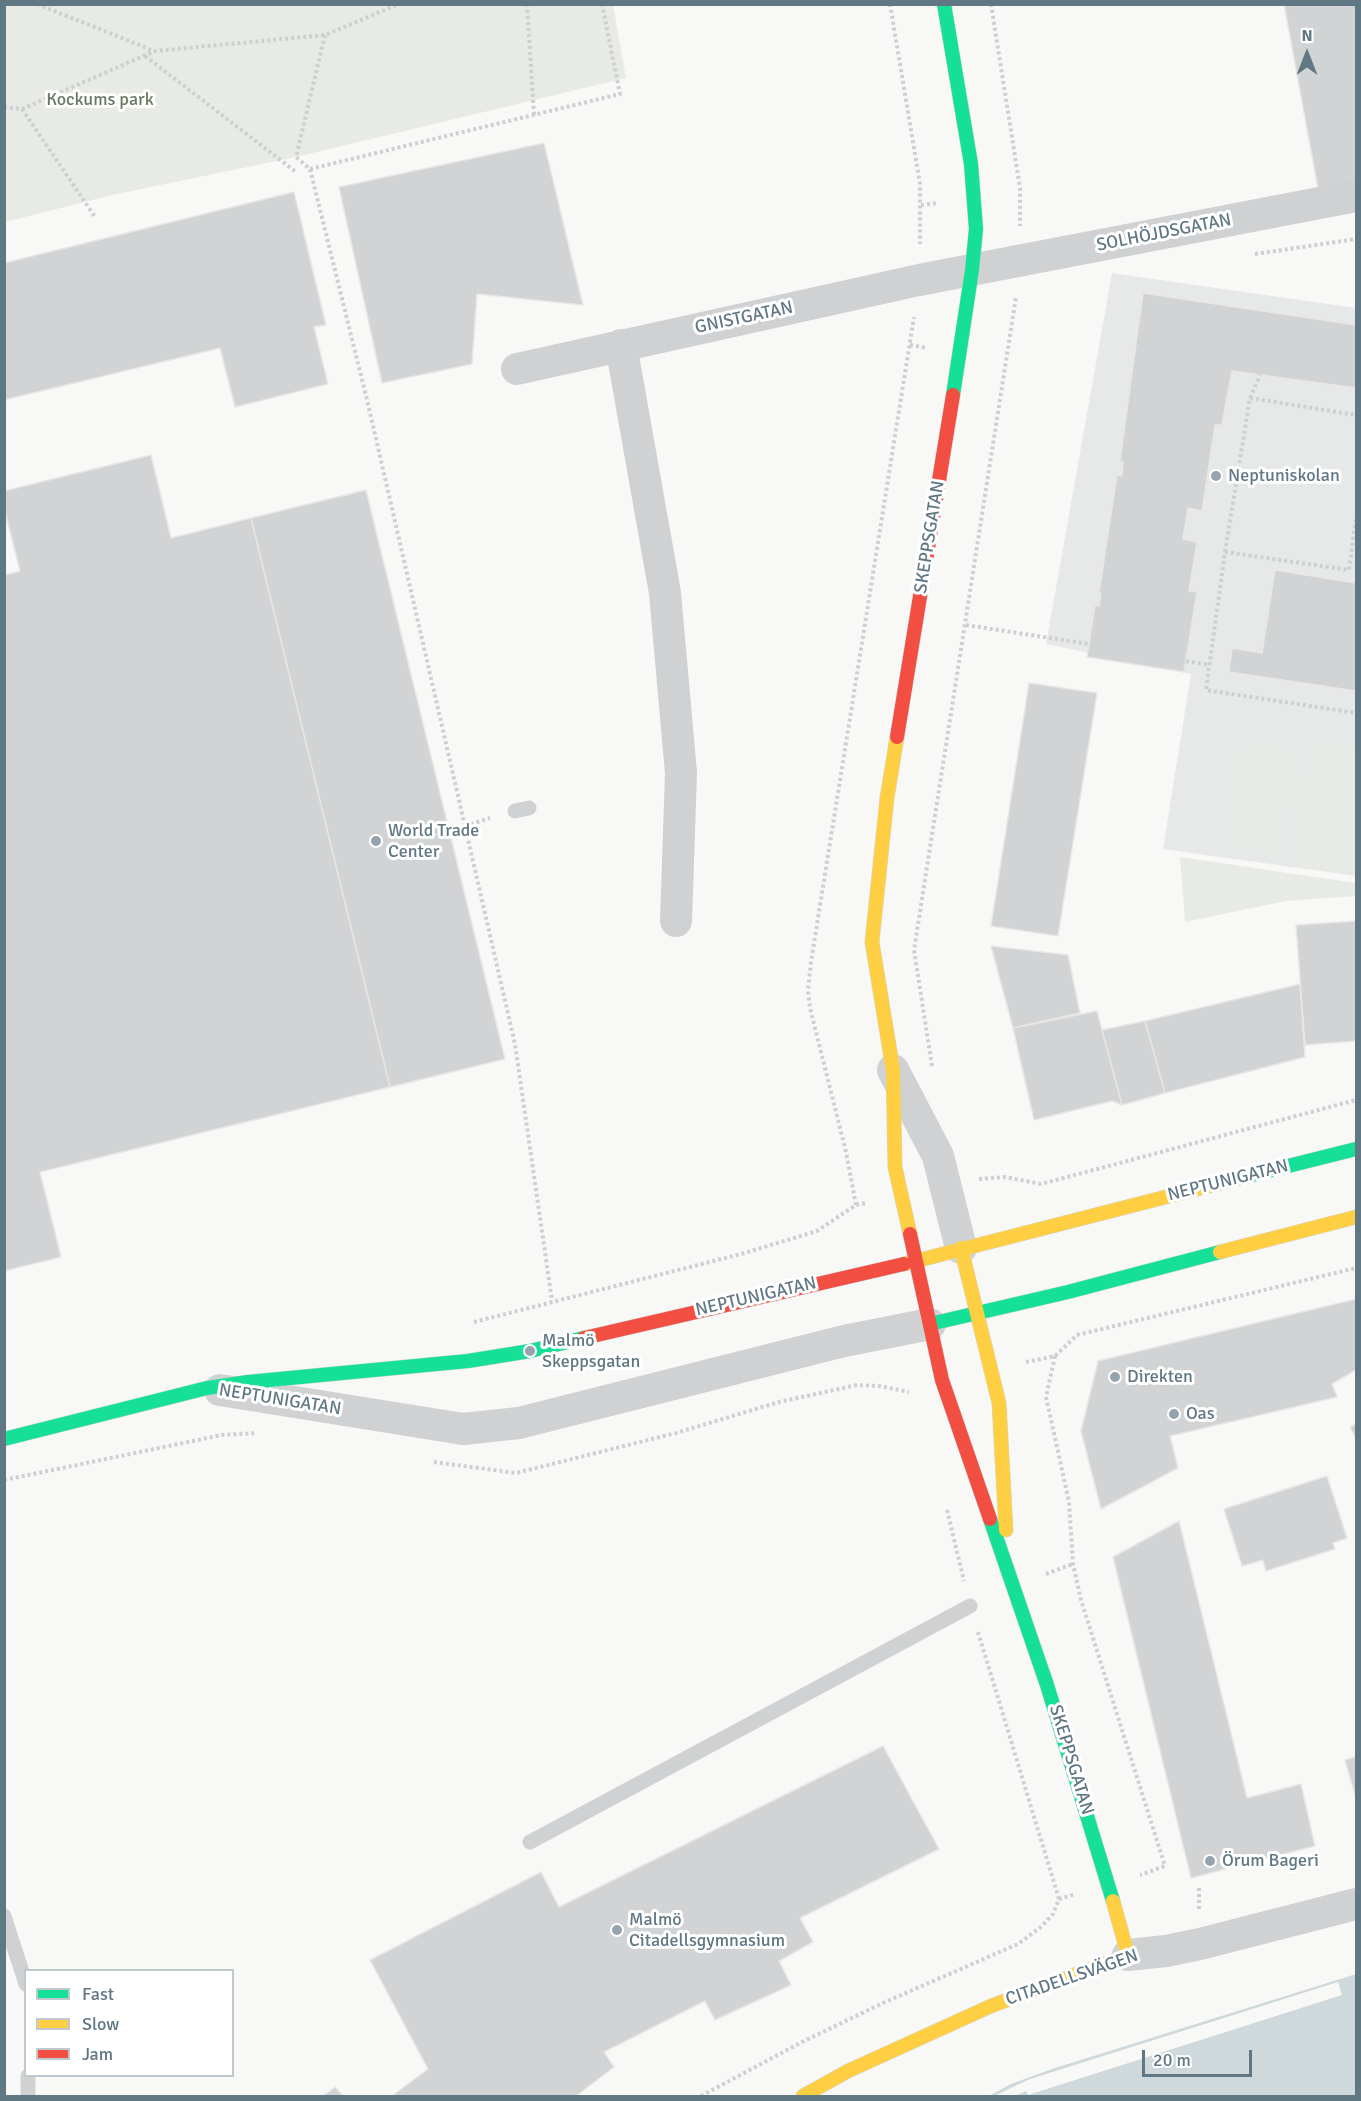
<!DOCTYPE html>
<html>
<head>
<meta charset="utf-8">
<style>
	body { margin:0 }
	#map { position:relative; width:1361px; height:2101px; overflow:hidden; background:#f8f8f7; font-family:Signika,sans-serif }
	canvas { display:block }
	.frame { position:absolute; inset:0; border:6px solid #607784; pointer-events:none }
	.legend { position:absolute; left:24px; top:1969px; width:210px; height:108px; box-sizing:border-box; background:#fff; border:2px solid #bfc9ce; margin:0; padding:8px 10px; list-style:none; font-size:18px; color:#607784 }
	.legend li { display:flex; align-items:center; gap:12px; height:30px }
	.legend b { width:30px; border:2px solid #bfc9ce }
	.north { position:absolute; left:1277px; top:24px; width:60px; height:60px; -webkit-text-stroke:4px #fff; paint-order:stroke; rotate:0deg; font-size:16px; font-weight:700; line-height:24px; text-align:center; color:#607784 }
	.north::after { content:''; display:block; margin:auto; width:21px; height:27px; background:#607784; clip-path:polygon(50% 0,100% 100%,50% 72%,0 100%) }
	.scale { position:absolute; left:1142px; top:2050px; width:110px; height:27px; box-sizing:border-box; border:3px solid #607784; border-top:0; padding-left:8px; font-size:18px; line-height:21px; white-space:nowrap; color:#607784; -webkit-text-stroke:4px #fff; paint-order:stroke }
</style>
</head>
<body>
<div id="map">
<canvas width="1361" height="2101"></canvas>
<div class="frame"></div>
<ul class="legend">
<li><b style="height:8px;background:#16e098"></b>Fast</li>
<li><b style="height:8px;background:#ffcf43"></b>Slow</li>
<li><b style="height:8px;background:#f24e42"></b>Jam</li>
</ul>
<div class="north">N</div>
<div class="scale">20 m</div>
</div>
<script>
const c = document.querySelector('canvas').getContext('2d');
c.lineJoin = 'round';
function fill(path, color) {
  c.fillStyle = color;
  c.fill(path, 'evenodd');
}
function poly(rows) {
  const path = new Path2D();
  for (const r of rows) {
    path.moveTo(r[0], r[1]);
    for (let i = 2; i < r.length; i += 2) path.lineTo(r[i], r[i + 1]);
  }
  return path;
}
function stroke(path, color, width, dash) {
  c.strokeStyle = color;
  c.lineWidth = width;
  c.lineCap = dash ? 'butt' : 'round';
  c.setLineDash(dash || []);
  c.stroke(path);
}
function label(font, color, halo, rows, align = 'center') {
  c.font = font + ' Signika,sans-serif';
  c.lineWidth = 6;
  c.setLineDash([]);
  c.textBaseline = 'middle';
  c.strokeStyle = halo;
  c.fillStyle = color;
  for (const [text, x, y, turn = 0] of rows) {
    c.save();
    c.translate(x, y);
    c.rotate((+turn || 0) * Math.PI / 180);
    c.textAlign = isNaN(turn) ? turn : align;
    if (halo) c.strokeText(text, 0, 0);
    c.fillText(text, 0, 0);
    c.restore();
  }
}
const built = poly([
	[1112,273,1356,308,1356,876,1163,849,1191,674,1046,644]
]);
const green = poly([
	[5,4,613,5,626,78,296,157,112,195,5,222],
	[1249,741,1290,748,1296,755,1281,850,1274,855,1231,847,1228,840,1242,745],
	[1310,743,1356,751,1356,873,1291,865],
	[1180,857,1356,883,1356,896,1286,901,1185,922]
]);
const water = poly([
	[1356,1974,1356,2096,989,2096,1011,2084,1052,2069]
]);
const pier = poly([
	[1338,1982,1342,1995,1028,2095,1026,2091,1015,2096,994,2096,1030,2079]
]);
const building = poly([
	[1284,4,1356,4,1356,187,1319,194,1284,4],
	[544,143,583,305,477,294,472,364,382,383,339,187,544,143],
	[294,192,326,325,314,327,328,384,235,407,220,348,4,400,4,263,294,192],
	[1143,293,1356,325,1356,388,1232,371,1222,425,1215,425,1202,511,1188,508,1183,539,1197,542,1189,591,1197,592,1184,672,1087,657,1095,605,1099,606,1101,594,1099,593,1117,475,1122,476,1123,462,1120,461,1143,293],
	[151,455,171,538,251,518,390,1087,40,1172,61,1257,4,1271,4,575,20,571,4,507,4,491,151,455],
	[366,490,505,1059,390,1087,251,518,366,490],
	[1275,570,1356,583,1356,691,1229,672,1232,648,1262,653,1275,570],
	[1029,683,1097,693,1058,936,991,926,1029,683],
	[1356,921,1356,1041,1305,1045,1296,925,1356,921],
	[991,946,1068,955,1080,1013,1013,1028,991,946],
	[1300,984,1305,1057,1165,1093,1145,1021,1300,984],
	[1097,1011,1122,1105,1112,1101,1034,1120,1013,1028,1097,1011],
	[1145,1021,1165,1093,1122,1105,1102,1030,1145,1021],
	[1356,1299,1356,1370,1332,1384,1337,1397,1170,1436,1178,1468,1101,1509,1081,1431,1098,1361,1356,1299],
	[1356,1424,1356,1439,1350,1427,1356,1424],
	[1327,1476,1347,1538,1333,1543,1335,1549,1266,1571,1263,1560,1242,1566,1224,1509,1327,1476],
	[1179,1521,1247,1798,1301,1784,1315,1846,1191,1878,1113,1557,1179,1521],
	[883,1746,939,1849,800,1918,813,1942,779,1961,791,1985,715,2020,705,2001,604,2052,614,2067,576,2096,392,2096,428,2069,370,1960,541,1872,559,1907,883,1746],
	[1356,1757,1356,1798,1345,1760,1356,1757],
	[335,2087,343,2096,323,2096,335,2087]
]);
const path = poly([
	[37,4,154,51],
	[527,4,534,115],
	[890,4,920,184,920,244],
	[991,4,1020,188,1020,226],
	[325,35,296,157,310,169,368,404,515,1044,552,1301],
	[145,56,296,172],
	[4,107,22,109,155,51,325,35,399,4],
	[22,109,95,217],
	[310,169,620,94,602,4],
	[921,205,938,203],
	[1255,254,1356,239],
	[910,345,927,348],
	[1250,398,1260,375],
	[1356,519,1349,570,1225,552,1206,690,1356,713],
	[1225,552,1250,398,1356,415],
	[966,625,1089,644],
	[1186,661,1210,665],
	[465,826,490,818],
	[932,1066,914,950,1016,297],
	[979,1179,1005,1177,1041,1184,1356,1100],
	[856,1205,846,1152,810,1008,808,991,811,962,914,317],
	[474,1322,741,1254,817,1231,856,1205,866,1203],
	[1055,1356,1046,1397,1069,1502,1073,1564,1081,1600,1165,1866,1140,1875],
	[1026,1362,1055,1356,1077,1335,1356,1268],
	[434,1462,516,1473,676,1433,779,1402,857,1385,879,1386,909,1392],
	[4,1480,222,1435,257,1433],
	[947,1510,964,1581],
	[1046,1574,1073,1564],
	[978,1632,1059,1899],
	[1199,1888,1199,1909],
	[701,2096,802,2042,883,2003,1018,1944,1041,1927,1053,1914,1059,1899,1076,1894]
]);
const lane = poly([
	[515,811,529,808],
	[530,1842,970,1606],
	[4,1916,26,1984],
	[28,2096,28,2076]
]);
const street = poly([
	[621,345,665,593,681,773,676,921],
	[517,369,919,280,1356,196],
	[893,1070,938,1156,961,1248],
	[220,1390,463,1429,519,1423,844,1341,930,1324],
	[1128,1955,1166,1951,1200,1944,1356,1904]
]);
const fast = poly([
	[944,4,971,164,976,229,972,270,953,395],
	[1236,1179,1356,1149],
	[930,1324,1068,1292,1220,1252],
	[4,1439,207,1388,248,1382,468,1361,530,1351,584,1338],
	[990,1519,1047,1685,1113,1901]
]);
const slow = poly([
	[897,737,887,798,872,942,893,1070,895,1167,910,1234],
	[961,1248,999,1403,1006,1530],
	[1220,1252,1356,1217],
	[904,1264,1236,1179],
	[803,2096,848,2071,991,2006,1128,1955,1113,1901]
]);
const jam = poly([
	[897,737,953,395],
	[910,1234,942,1380,990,1519],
	[584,1338,904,1264]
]);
const markers = [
	[1216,476,6,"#95a4ac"],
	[376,841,6,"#95a4ac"],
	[530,1351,6,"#95a4ac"],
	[1115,1377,6,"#95a4ac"],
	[1174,1414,6,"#95a4ac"],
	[1210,1861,6,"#95a4ac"],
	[617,1930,6,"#95a4ac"]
];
const parkNames = [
	["Kockums park",100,100]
];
const streetNames = [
	["SOLHÖJDSGATAN",1164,233,-11],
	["GNISTGATAN",744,318,-12],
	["SKEPPSGATAN",930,537,-81],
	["NEPTUNIGATAN",1228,1181,-14],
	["NEPTUNIGATAN",756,1297,-13],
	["NEPTUNIGATAN",280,1400,9],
	["SKEPPSGATAN",1071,1760,73],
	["CITADELLSVÄGEN",1072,1978,-19]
];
const poiNames = [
	["Neptuniskolan",1228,476],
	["World Trade",388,831],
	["Center",388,852],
	["Malmö",542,1341],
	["Skeppsgatan",542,1362],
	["Direkten",1127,1377],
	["Oas",1186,1414],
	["Örum Bageri",1222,1861],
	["Malmö",629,1920],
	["Citadellsgymnasium",629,1941]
];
fill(built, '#e7e9e9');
fill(green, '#e8ebe5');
fill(water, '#cfd8db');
fill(pier, '#f8f8f7');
fill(building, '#d1d3d4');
stroke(building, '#e7e7e6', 1.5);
stroke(fast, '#d4d6d6', 15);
stroke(slow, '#d4d6d6', 15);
stroke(jam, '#d4d6d6', 15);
stroke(path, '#cecfd0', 4, [3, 3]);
stroke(lane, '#d0d1d2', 15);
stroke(street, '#d0d1d2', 32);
stroke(fast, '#16e098', 14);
stroke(slow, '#ffcf43', 14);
stroke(jam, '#f24e42', 14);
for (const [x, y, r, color] of markers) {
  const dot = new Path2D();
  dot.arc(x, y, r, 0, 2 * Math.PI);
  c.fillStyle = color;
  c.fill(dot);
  stroke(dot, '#fff', 2);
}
label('18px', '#677a60', '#fff', parkNames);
label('18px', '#607784', '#fff', streetNames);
label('18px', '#607784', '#fff', poiNames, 'left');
</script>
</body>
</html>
